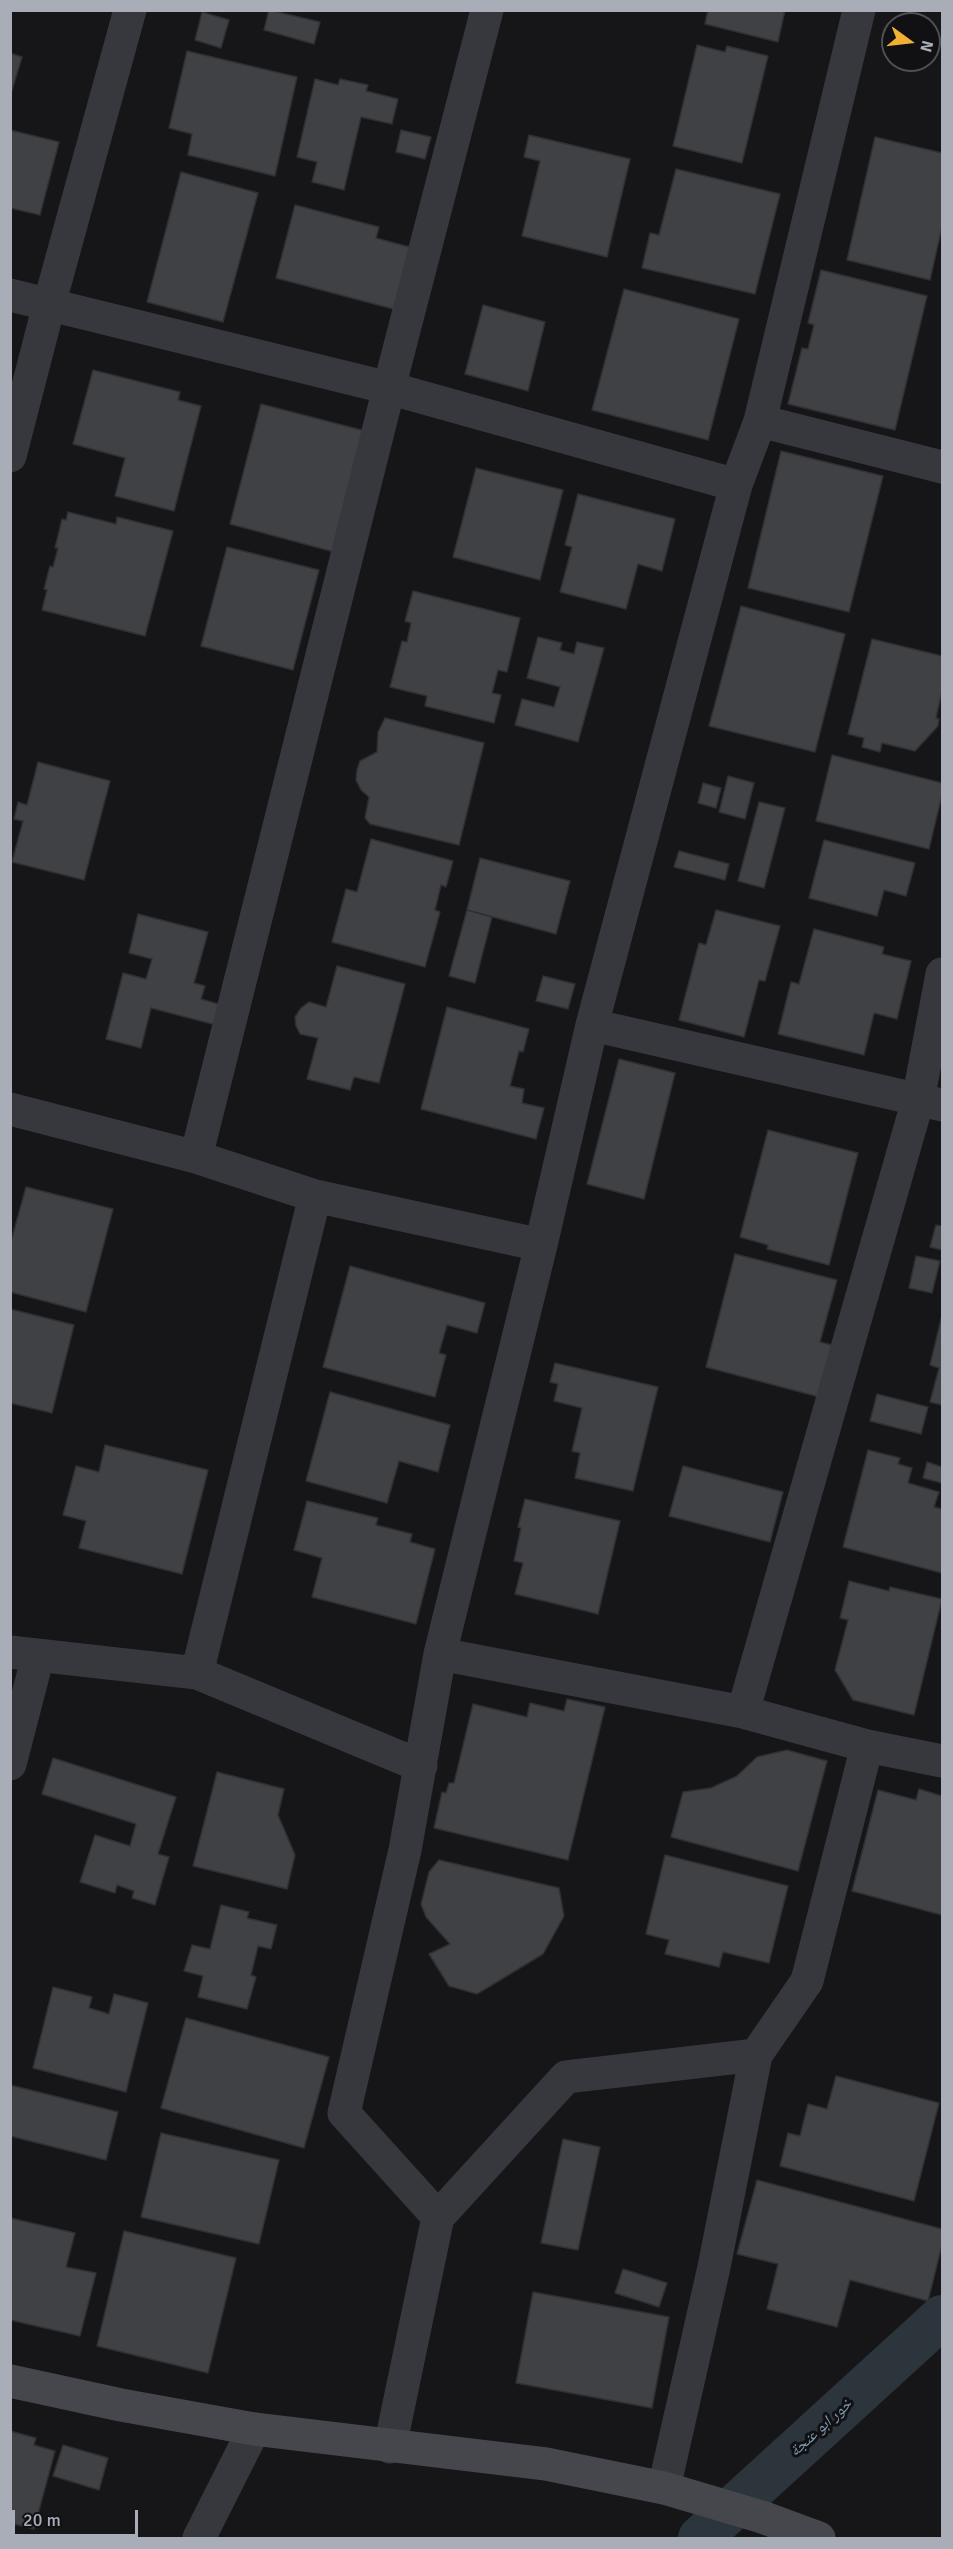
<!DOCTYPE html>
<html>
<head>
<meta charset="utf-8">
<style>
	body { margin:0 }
	#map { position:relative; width:953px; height:2549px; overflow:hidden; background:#161618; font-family:Signika,sans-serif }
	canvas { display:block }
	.frame { position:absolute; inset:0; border:12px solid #a8adb8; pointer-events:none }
	.north { position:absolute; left:881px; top:12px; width:60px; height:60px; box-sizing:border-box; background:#111113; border:2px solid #4d4f55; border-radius:50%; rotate:105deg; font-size:16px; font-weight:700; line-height:24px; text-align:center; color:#a8adb8 }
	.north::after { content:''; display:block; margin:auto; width:21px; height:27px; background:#f2b134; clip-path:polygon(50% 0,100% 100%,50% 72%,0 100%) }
	.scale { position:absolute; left:12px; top:2510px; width:126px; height:27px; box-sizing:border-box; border:3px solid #a8adb8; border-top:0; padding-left:8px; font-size:18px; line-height:21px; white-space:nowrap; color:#a8adb8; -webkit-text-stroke:4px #111113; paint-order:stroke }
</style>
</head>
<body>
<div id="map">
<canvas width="953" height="2549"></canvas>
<div class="frame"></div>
<div class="north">N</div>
<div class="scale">20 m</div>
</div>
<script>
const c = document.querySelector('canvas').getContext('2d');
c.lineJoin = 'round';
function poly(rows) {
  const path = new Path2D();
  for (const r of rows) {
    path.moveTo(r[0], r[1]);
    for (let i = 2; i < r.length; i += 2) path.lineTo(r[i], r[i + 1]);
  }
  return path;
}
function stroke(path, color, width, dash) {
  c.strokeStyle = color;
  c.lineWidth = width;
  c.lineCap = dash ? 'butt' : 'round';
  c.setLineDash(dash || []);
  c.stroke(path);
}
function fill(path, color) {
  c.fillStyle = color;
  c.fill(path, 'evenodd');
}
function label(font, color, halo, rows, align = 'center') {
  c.font = font + ' Signika,"Noto Naskh Arabic",sans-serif';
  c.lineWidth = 6;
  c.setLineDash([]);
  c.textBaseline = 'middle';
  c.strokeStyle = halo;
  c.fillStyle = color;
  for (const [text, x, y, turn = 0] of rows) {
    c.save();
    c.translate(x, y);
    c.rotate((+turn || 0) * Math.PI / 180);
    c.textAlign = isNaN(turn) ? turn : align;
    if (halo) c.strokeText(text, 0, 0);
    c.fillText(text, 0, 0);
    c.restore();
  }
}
const canal = poly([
	[700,2538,942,2317]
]);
const building = poly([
	[269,10,320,22,314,44,264,30,269,10],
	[708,10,785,10,778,42,705,24,708,10],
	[202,12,229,20,221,48,195,40,202,12],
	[697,45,725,52,727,46,768,56,742,163,673,146,697,45],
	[187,51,297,77,275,176,188,155,192,134,169,128,187,51],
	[10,53,22,57,10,97,10,53],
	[315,79,338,85,340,79,368,85,366,91,398,99,392,124,361,117,344,190,312,182,317,162,297,157,315,79],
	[10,130,59,142,40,215,10,208,10,130],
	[401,130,431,137,425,159,396,152,401,130],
	[529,135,630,159,607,257,522,236,540,161,524,157,529,135],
	[875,137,942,153,942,227,930,280,847,260,875,137],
	[676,169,780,194,755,294,642,268,650,233,659,235,676,169],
	[181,172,258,193,223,322,147,302,181,172],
	[295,205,379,227,376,238,413,248,397,310,276,278,295,205],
	[821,270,927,296,895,430,788,404,802,348,808,349,814,325,808,323,821,270],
	[624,289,739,319,708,440,592,410,624,289],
	[483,305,545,322,528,391,465,374,483,305],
	[93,370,180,392,178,400,201,406,174,511,115,496,125,458,73,444,93,370],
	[261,404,369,432,338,553,230,524,261,404],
	[781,451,883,476,849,612,748,588,781,451],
	[476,468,563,490,540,580,453,557,476,468],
	[578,494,675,519,662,571,638,564,626,609,560,592,572,547,565,545,578,494],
	[68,512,116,524,117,517,173,531,145,636,42,610,47,590,44,589,50,566,53,567,58,548,55,548,62,519,66,520,68,512],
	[227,547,319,570,293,670,201,646,227,547],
	[413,591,520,618,507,672,498,670,492,693,501,695,494,723,425,706,427,696,390,687,402,641,407,642,411,623,405,621,413,591],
	[741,606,845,634,815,752,709,726,741,606],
	[538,637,562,643,560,650,574,654,577,642,604,648,578,742,515,725,522,699,554,707,560,687,527,678,538,637],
	[872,639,942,656,942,691,936,718,939,719,938,726,915,751,882,743,880,752,862,747,864,738,848,734,872,639],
	[385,718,484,743,459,845,370,824,365,818,369,797,361,790,356,780,357,770,360,761,377,752,378,732,385,718],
	[832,755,942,783,942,795,929,849,816,821,832,755],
	[38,762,110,781,84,880,12,862,23,821,14,819,18,802,27,805,38,762],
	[728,776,754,783,745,819,719,812,728,776],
	[703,783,721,788,716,808,698,803,703,783],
	[759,802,785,808,764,888,738,881,759,802],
	[371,839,453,861,446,887,441,885,435,910,440,912,425,967,332,942,346,889,357,892,371,839],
	[824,840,915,863,906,896,884,890,877,916,809,898,824,840],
	[679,851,729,864,725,880,674,867,679,851],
	[480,858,570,881,556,934,467,910,480,858],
	[467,910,492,917,475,983,449,976,467,910],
	[716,910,780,926,765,981,759,980,744,1037,679,1020,699,943,706,945,716,910],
	[138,914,208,932,194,983,205,986,201,999,225,1006,220,1026,151,1008,141,1048,106,1039,123,973,146,979,152,959,129,953,138,914],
	[814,929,884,947,882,954,911,961,897,1019,874,1013,864,1055,778,1034,791,982,799,984,814,929],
	[337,966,405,984,379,1083,354,1077,350,1090,307,1079,318,1038,300,1034,296,1026,295,1017,301,1008,309,1002,326,1007,337,966],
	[543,976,575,984,568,1009,536,1001,543,976],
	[447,1007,529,1029,523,1052,519,1051,510,1086,524,1089,522,1103,544,1108,536,1139,421,1109,447,1007],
	[619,1059,675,1073,644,1199,587,1184,619,1059],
	[768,1130,858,1153,829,1265,767,1249,768,1245,740,1237,768,1130],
	[26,1187,113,1209,86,1312,10,1292,10,1245,26,1187],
	[936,1225,942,1226,942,1250,930,1247,936,1225],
	[735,1254,837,1280,820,1342,836,1346,823,1398,706,1367,735,1254],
	[916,1256,940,1261,932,1293,909,1288,916,1256],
	[350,1266,485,1303,477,1333,447,1325,439,1353,446,1355,435,1397,323,1367,350,1266],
	[10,1309,74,1325,52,1413,10,1403,10,1309],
	[942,1315,942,1405,930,1402,939,1368,930,1365,942,1315],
	[555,1363,658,1387,633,1491,575,1478,580,1453,572,1451,582,1408,554,1401,558,1384,550,1382,555,1363],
	[330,1392,450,1425,438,1472,399,1461,387,1503,306,1481,330,1392],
	[877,1394,928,1407,921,1434,870,1421,877,1394],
	[105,1445,208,1470,182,1574,79,1548,86,1521,63,1515,76,1466,99,1472,105,1445],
	[868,1450,900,1458,898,1464,912,1468,908,1483,939,1492,934,1507,942,1509,942,1573,843,1547,868,1450],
	[927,1462,942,1467,942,1483,923,1478,927,1462],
	[683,1466,783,1492,770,1542,669,1516,683,1466],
	[525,1499,620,1521,598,1614,515,1594,523,1563,514,1561,521,1528,518,1527,525,1499],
	[307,1501,378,1518,376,1525,412,1534,410,1542,435,1549,416,1624,312,1597,322,1558,294,1550,307,1501],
	[849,1581,889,1591,890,1587,942,1599,914,1715,853,1700,835,1670,848,1620,840,1618,849,1581],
	[567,1699,605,1707,568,1860,434,1828,442,1792,446,1793,449,1783,454,1783,473,1704,527,1717,530,1703,564,1711,567,1699],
	[787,1750,827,1761,798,1871,671,1837,683,1792,711,1788,737,1776,757,1757,787,1750],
	[53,1758,176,1797,158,1854,169,1857,155,1905,132,1898,134,1891,117,1885,115,1893,80,1882,95,1835,130,1846,136,1824,42,1794,53,1758],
	[217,1772,284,1789,278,1815,295,1855,287,1889,193,1866,217,1772],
	[919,1789,942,1796,942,1915,852,1891,878,1790,916,1800,919,1789],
	[665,1855,788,1886,769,1963,723,1952,719,1967,665,1954,669,1940,646,1934,665,1855],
	[439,1860,559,1888,564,1916,543,1954,477,1994,449,1986,429,1954,450,1944,426,1917,421,1904,429,1872,439,1860],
	[221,1905,249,1912,247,1918,277,1925,271,1949,258,1946,251,1975,256,1977,247,2009,198,1997,203,1976,184,1971,192,1945,210,1949,221,1905],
	[53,1987,92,1997,89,2008,109,2014,114,1994,148,2003,126,2092,33,2068,53,1987],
	[186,2018,329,2057,304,2148,161,2108,186,2018],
	[836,2076,939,2103,914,2201,780,2166,788,2133,800,2136,808,2104,827,2109,836,2076],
	[10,2085,118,2112,106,2160,10,2136,10,2085],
	[161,2133,279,2160,259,2244,141,2217,161,2133],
	[563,2139,600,2147,578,2250,541,2243,563,2139],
	[757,2180,942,2229,942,2245,928,2301,850,2280,837,2327,767,2309,778,2264,737,2254,757,2180],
	[10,2218,75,2233,66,2267,96,2273,80,2336,10,2320,10,2218],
	[124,2231,236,2258,208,2373,97,2346,124,2231],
	[623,2269,667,2283,659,2307,615,2293,623,2269],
	[533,2292,669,2317,652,2408,516,2383,533,2292],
	[10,2431,36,2438,34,2445,55,2451,34,2529,10,2523,10,2431],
	[63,2445,108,2458,99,2490,53,2476,63,2445]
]);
const street = poly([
	[10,295,389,388,736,485],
	[760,421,942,467],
	[10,456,49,305,130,10],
	[592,1025,942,1105],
	[10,1109,196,1157,315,1196,541,1245,592,1025,736,485,760,421,859,10],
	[196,1157,389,388,487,10],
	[10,1652,197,1673,421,1766],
	[440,1654,743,1712,867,1746,942,1761],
	[197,1673,315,1196],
	[743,1712,918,1100,942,974],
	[10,1764,38,1656],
	[438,2217,344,2113,405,1850,440,1654,541,1245],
	[390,2447,438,2217,566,2077,756,2055],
	[664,2488,714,2267,756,2055,807,1981,867,1746],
	[199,2538,254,2429]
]);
const secondary = poly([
	[10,2381,121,2405,254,2429,546,2464,664,2488,762,2517,819,2538]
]);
const waterNames = [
	["خور ابو عنجة",821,2428,-42]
];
stroke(canal, '#2c353c', 44);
fill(building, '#404145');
stroke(building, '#303034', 1.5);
stroke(street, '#37383d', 33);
stroke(secondary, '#45474d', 33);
label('italic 16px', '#7f9bb3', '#111113', waterNames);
</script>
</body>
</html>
